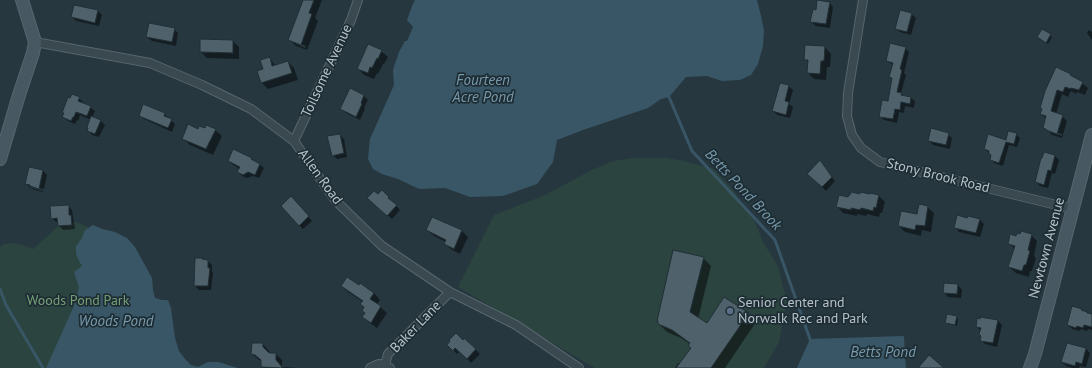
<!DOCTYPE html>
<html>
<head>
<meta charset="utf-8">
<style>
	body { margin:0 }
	canvas { display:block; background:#26373f }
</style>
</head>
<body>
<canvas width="1092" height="368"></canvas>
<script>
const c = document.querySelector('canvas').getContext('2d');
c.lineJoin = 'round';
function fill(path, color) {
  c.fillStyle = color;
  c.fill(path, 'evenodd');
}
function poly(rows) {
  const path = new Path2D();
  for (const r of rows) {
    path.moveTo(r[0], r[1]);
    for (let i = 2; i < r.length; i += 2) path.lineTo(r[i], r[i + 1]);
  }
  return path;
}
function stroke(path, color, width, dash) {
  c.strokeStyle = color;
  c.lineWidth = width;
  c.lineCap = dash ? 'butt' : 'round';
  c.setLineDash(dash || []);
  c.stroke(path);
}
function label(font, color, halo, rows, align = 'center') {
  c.font = font + ' "PT Sans",sans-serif';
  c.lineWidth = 3.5;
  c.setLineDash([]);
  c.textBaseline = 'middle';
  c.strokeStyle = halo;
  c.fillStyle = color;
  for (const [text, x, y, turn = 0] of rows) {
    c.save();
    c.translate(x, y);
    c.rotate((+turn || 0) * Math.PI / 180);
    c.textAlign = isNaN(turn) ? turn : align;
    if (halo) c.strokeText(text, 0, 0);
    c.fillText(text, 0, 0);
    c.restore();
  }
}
const green = poly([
	[635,158,665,158,680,160,714,169,732,189,755,222,763,242,778,266,787,302,779,342,764,368,595,368,458,287,494,215,543,196,592,170,613,161],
	[65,220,79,223,86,226,101,237,161,336,184,362,194,367,214,363,226,368,0,368,0,247,4,244,16,243,33,249]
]);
const water = poly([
	[415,0,757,0,761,16,764,30,763,46,758,64,751,75,740,80,722,81,707,76,686,77,669,97,661,99,648,108,583,130,557,140,553,162,537,184,503,196,470,197,445,188,419,189,398,179,382,174,373,169,368,159,370,139,394,85,393,70,399,52,405,41,407,41,413,27,407,20,412,6],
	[93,225,102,229,115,232,127,238,135,247,152,278,153,290,155,298,162,300,168,300,171,308,175,338,179,351,185,359,191,365,198,367,208,362,218,362,238,368,46,368,73,308,79,288,74,272,82,266,79,261,76,254,76,246,82,238,85,230],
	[904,336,905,355,906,368,797,368,810,339]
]);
const shadow = poly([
	[304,0,322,0,315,18,318,21,307,50,296,46,290,40],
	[296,42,306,46,305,48,296,44],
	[829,2,833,7,830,28,816,26,811,22],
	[75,6,98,11,102,15,99,26,76,21,72,17],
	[911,14,916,18,911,35,900,32,896,28],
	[174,29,178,33,176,46,152,41,147,37],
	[1043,30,1052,37,1048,44,1040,39],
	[1089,30,1092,32,1092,40,1087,33],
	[233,41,239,47,239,59,207,58,201,52],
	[825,47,831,54,830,67,827,67,826,80,814,79,808,73,808,62,805,59],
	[905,48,909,52,904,73,906,75,901,93,904,96,911,98,915,101,914,108,905,106,904,113,899,112,897,123,884,120,880,116,889,102,893,80,890,77,893,65,887,61],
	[381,51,388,57,384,64,383,64,378,74,377,73,374,79,364,75,358,68],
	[269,58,276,66,288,62,294,68,298,80,268,89,262,83,264,70],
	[1057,69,1070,75,1074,78,1082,83,1088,88,1085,95,1077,92,1076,94,1071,91,1068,97,1062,94,1056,114,1062,116,1067,121,1062,138,1052,135,1049,132,1062,136,1062,134,1048,130,1048,132,1044,127,1046,119,1042,114,1043,110,1041,108],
	[788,86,793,90,789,104,793,107,790,118,777,115,773,111],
	[350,90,364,96,368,100,364,108,365,109,360,120,346,113,342,109],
	[79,98,83,102,82,104,90,107,95,111,92,118,101,121,105,125,99,137,92,135,88,130,91,120,80,115,78,121,77,120,75,124,68,121,64,117],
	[164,114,175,124,172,132,144,119,140,115],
	[199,130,215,130,222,136,213,155,190,145,184,139],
	[948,134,952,138,950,149,933,145,929,141],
	[1016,134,1020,138,1017,147,1009,145,1003,166,994,163,991,159,992,156,985,149,1006,141],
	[340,135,344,139,347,157,337,159,333,155],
	[1055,156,1059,160,1055,174,1052,173,1048,188,1040,186,1036,182],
	[251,158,264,168,259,178,253,176,247,178,242,176,238,172,240,169,233,165,229,161],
	[820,162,835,181,826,191,809,174],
	[30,168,43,171,47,175,44,189,28,185,31,188,43,191,43,192,35,190,30,188,26,184],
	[382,191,400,210,392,219,373,202],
	[860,195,879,196,885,202,882,213,880,213,879,217,867,214,866,216,857,214,857,216,843,213,837,206,849,198],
	[295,202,312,221,303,229,299,225],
	[68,206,72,210,75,229,63,230,59,226,59,222,56,222,52,218],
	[927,207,934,213,931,232,922,230,921,236,905,232,899,226,918,215],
	[968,219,980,220,984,224,980,237,959,232,955,227],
	[427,230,462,231,468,237,460,254,452,250,445,244,446,242,434,236],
	[1031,235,1037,241,1034,256,1036,258,1032,271,1030,271,1029,277,1016,273,1009,267,1015,249,1009,243,1017,237],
	[703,258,711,266,698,319,707,325,748,314,756,322,725,368,675,368,678,363,681,363,692,348,690,344,681,338,667,332,659,324],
	[203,260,208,261,212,265,212,272,213,273,211,290,199,290,195,286],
	[945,284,958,285,962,290,961,298,948,297,944,293],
	[342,286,359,286,374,293,380,300,377,304,387,313,377,328,370,323,364,317,366,313,363,302,348,292],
	[1081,310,1092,316,1092,330,1088,329,1087,331,1081,329,1080,331,1072,329,1068,325],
	[956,317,958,319,957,326,948,324,946,323],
	[998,321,1002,325,997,347,985,344,981,340,981,331,977,327],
	[465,339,480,354,471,363,460,351,457,354,448,345,463,341],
	[263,344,269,351,269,354,276,354,282,360,282,367,299,368,263,368,262,367,262,360,259,360,252,354],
	[1086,349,1090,353,1086,367,1080,366,1079,368,1073,368,1066,366,1062,362]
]);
const stream = poly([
	[669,97,692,151,775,240,811,342],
	[0,289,6,305,43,368]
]);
const building = poly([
	[303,0,314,0,309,13,312,14,301,45,288,40,303,0],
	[817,0,830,2,826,24,810,22,813,9,816,10,817,0],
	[74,5,98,10,95,23,71,17,74,5],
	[900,10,912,13,907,32,895,29,900,10],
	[149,23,175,28,172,42,146,37,149,23],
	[1042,29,1051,34,1046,43,1037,37,1042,29],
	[200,39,233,40,233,53,200,52,200,39],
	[890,43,906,47,900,69,902,70,897,92,902,93,901,95,911,97,910,104,901,102,900,110,895,109,893,119,879,117,882,100,888,101,892,78,889,77,893,63,886,61,890,43],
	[368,44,382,50,378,59,377,58,372,68,370,67,368,73,357,69,368,44],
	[805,45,825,46,824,61,821,61,820,74,807,73,808,60,804,60,805,45],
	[270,57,272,66,288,61,292,73,261,83,257,71,263,69,260,60,270,57],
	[1056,67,1071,74,1070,75,1083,82,1079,90,1071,88,1071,89,1065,87,1063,92,1057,90,1051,111,1063,115,1057,134,1046,130,1046,129,1043,128,1046,116,1040,114,1042,109,1040,108,1045,91,1056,67],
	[780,83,789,85,785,101,789,102,786,115,772,111,780,83],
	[350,88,364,95,361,103,362,104,356,117,340,109,350,88],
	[72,94,80,97,78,101,91,106,87,116,76,112,74,117,73,117,71,121,62,117,64,113,62,113,68,97,70,98,72,94],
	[143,104,165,113,164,116,172,119,168,128,139,116,143,104],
	[91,116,101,120,95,134,87,131,88,128,87,127,91,116],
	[188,124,198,129,199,126,205,128,206,125,216,129,206,149,182,139,188,124],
	[931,128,949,133,946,145,928,141,931,128],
	[1008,131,1017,133,1014,144,1006,142,999,163,990,160,991,155,989,154,989,151,984,149,988,134,1006,140,1008,131],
	[340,134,344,153,332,156,327,136,340,134],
	[233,149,252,158,251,159,260,164,255,175,248,172,243,175,237,172,240,167,228,161,233,149],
	[1044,152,1055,155,1051,171,1048,170,1044,185,1035,182,1041,158,1042,158,1044,152],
	[820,160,832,177,822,187,807,174,820,160],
	[29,167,43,170,39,189,30,186,30,185,25,184,29,167],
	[382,190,389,197,388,198,397,205,387,216,367,198,374,191,378,194,382,190],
	[851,192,860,194,860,192,870,194,870,193,879,195,876,208,874,207,873,211,861,208,860,210,851,208,851,210,836,207,839,195,848,197,849,195,850,195,851,192],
	[291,196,309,216,299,226,281,206,291,196],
	[919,204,928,206,925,226,916,225,915,230,898,226,901,211,917,214,919,204],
	[69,205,69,215,71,215,72,225,58,226,57,218,51,219,50,206,69,205],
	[957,215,967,218,968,216,980,219,976,233,954,228,957,215],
	[432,217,462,230,454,249,444,244,446,240,426,230,432,217],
	[1021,231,1032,234,1028,250,1030,251,1026,265,1024,265,1022,271,1008,267,1015,246,1008,244,1010,234,1016,236,1017,233,1020,234,1021,231],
	[673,250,704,257,690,312,707,323,724,297,749,313,711,368,676,368,691,348,688,346,690,343,672,330,658,324,658,321,657,321,673,250],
	[195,258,202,258,202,259,208,260,208,268,210,268,208,286,194,286,195,258],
	[347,277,359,285,360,283,374,293,370,299,381,306,371,323,362,317,365,313,362,311,364,307,360,304,363,301,341,286,347,277],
	[944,283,958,284,957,294,943,293,944,283],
	[1072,306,1082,309,1081,310,1087,312,1087,313,1092,314,1092,327,1084,325,1083,328,1077,326,1076,328,1067,325,1072,306],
	[947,314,957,316,955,325,945,323,947,314],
	[980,317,998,320,993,343,980,341,981,336,979,334,981,328,976,327,977,318,980,319,980,317],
	[456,333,463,340,464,338,476,349,467,359,455,348,453,351,447,345,450,341,449,340,456,333],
	[252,343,263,343,263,347,269,353,276,353,276,360,283,368,261,367,261,360,255,355,251,354,252,343],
	[1067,343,1086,348,1082,364,1076,362,1075,366,1061,362,1067,343],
	[929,355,944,368,918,368,929,355]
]);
const street = poly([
	[863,0,848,93,847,116,852,135,861,148,880,162,1073,209],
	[35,42,150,63,202,85,251,109,294,141,335,200,382,246,450,292,516,325,579,368],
	[294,141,351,20,358,0],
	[385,365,388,354,450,292],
	[370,368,374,366,379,364,385,365,390,368]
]);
const secondary = poly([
	[0,159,19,95,33,53,35,42,22,0],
	[1030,368,1035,354,1092,135]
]);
const markers = [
	[730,311,4,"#5c6f8a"]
];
const streetNames = [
	["Toilsome Avenue",327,71,-65],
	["Stony Brook Road",938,176,14],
	["Allen Road",320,177,54],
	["Newtown Avenue",1047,248,-75],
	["Baker Lane",416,327,-46]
];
const parkNames = [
	["Woods Pond Park",78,301]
];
const poiNames = [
	["Senior Center and",738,303],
	["Norwalk Rec and Park",738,319]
];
const waterNames = [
	["Fourteen",483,81],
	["Acre Pond",483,98],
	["Betts Pond Brook",743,190,47],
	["Woods Pond",116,322],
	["Betts Pond",883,353]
];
fill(green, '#2b443f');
fill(water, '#395666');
fill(shadow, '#0007');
stroke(stream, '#395666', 3);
fill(building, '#4f616a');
stroke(building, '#202f36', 1);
stroke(street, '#57656d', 10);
stroke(secondary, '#57656d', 14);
stroke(street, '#3a484f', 8);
stroke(secondary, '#485862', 12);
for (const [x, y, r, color] of markers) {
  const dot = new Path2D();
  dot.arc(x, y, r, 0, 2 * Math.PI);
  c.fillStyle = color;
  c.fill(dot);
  stroke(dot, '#1e2d34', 1.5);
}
label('14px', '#b6c2ca', '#1e2d34', streetNames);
label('14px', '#759f75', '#1e2d34', parkNames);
label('14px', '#b6c2ca', '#1e2d34', poiNames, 'left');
label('italic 15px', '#779aac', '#1e2d34', waterNames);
</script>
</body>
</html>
